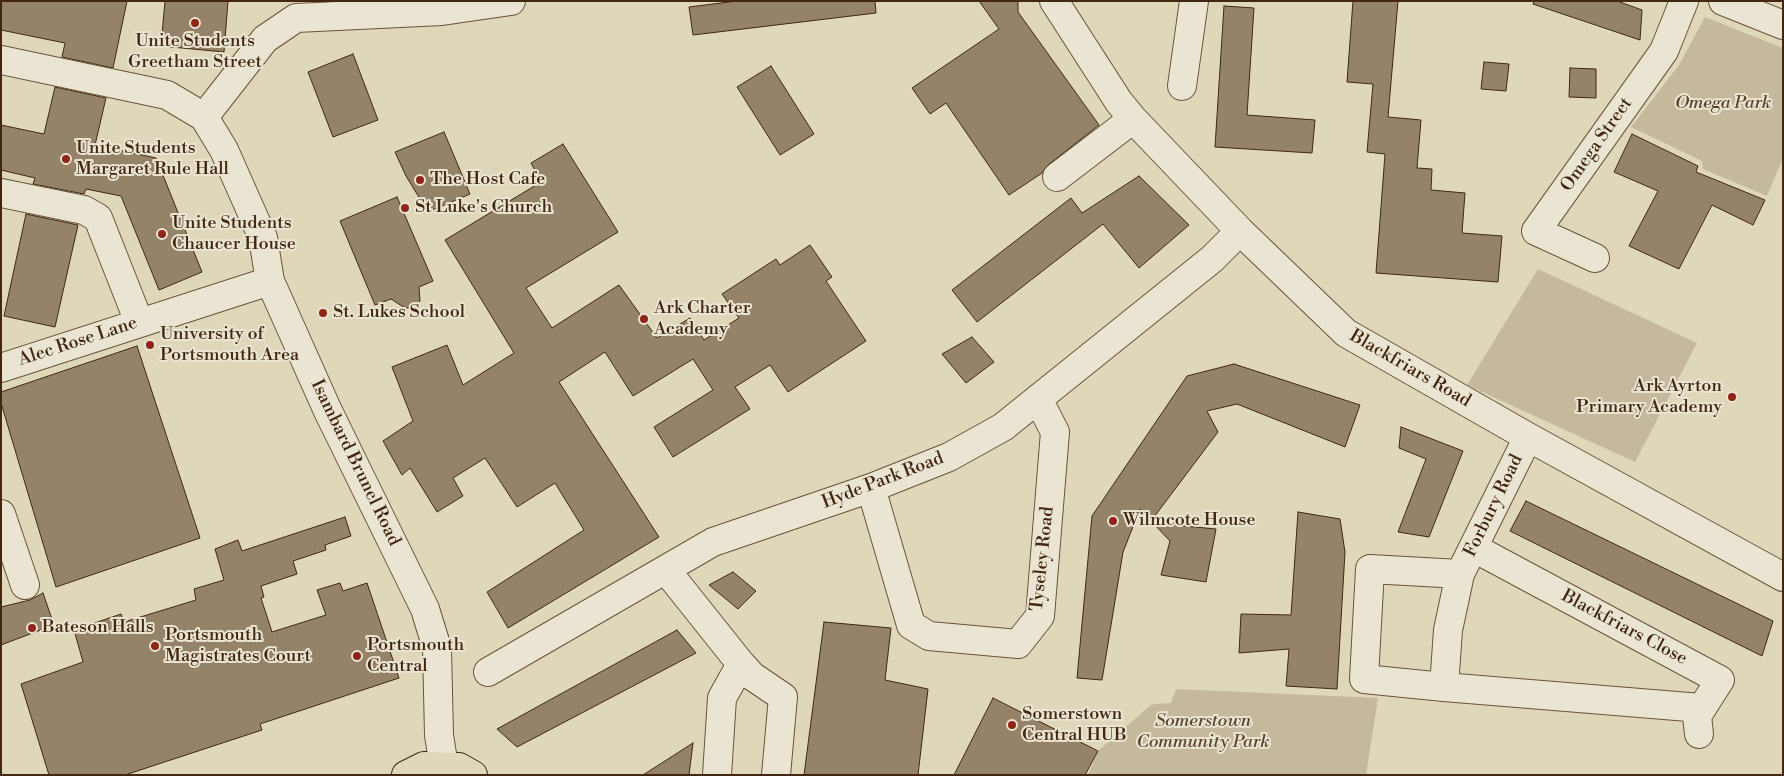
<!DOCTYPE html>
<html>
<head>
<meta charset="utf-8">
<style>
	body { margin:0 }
	#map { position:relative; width:1784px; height:776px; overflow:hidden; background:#dfd7b9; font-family:"Libre Bodoni",serif }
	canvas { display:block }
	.frame { position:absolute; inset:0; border:2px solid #432710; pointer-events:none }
</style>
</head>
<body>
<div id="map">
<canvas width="1784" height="776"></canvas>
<div class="frame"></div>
</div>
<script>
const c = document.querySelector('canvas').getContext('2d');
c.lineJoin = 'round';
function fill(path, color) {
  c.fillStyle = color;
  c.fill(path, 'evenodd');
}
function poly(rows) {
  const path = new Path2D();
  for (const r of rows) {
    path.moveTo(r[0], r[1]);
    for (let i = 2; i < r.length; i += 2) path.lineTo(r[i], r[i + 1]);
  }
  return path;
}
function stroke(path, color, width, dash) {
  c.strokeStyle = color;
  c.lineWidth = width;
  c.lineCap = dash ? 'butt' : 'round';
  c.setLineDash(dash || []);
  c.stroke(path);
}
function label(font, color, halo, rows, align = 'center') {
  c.font = font + ' "Libre Bodoni",serif';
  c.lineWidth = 4;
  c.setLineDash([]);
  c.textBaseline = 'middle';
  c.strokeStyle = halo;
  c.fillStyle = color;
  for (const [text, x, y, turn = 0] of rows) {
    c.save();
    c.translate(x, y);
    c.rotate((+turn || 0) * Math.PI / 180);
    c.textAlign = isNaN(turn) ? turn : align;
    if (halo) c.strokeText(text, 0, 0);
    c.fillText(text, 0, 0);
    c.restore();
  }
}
const green = poly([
	[1705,17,1783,48,1783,158,1767,196,1703,169,1702,161,1631,127,1679,65],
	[1538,269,1697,343,1635,462,1467,385],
	[1176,689,1378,698,1366,775,1088,775,1098,751,1152,704,1171,703]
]);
const building = poly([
	[1,1,127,1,113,68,62,57,65,43,1,30,1,1],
	[165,1,228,1,224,52,161,46,165,1],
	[737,1,875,1,876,13,693,35,689,7,737,1],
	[979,1,1018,1,1018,12,1099,125,1048,165,1042,173,1009,195,946,103,930,114,912,88,999,29,979,1],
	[1353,1,1398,1,1388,117,1421,120,1417,168,1432,169,1431,190,1465,193,1462,233,1502,236,1498,282,1376,273,1385,154,1367,152,1373,84,1347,82,1353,1],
	[1534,1,1617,1,1642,10,1640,40,1533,4,1534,1],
	[1224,6,1254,8,1247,115,1315,120,1312,153,1215,147,1224,6],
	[353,54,378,120,333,137,308,72,353,54],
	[1484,62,1509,64,1506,91,1481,89,1484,62],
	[771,66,814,134,780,155,737,87,771,66],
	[1570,68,1596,69,1596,98,1569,97,1570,68],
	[55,87,106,98,95,145,156,158,202,272,159,290,121,196,86,189,84,194,33,184,35,178,1,170,1,125,44,134,55,87],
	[444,132,470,194,428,212,406,176,395,152,444,132],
	[1632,134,1698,166,1696,172,1765,200,1753,225,1712,205,1679,269,1629,246,1658,191,1614,172,1632,134],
	[563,144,618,232,526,288,552,328,619,285,657,338,690,318,704,340,739,318,722,294,776,259,780,265,810,245,832,277,826,281,866,341,788,392,770,365,735,387,750,409,673,457,654,427,713,390,693,359,633,396,605,352,559,382,659,537,508,628,487,592,584,530,555,483,517,507,485,458,453,478,463,496,437,512,410,468,402,475,383,441,413,421,392,367,447,345,463,385,514,353,445,240,541,182,531,163,563,144],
	[1139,176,1189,225,1139,268,1103,224,977,322,952,290,1071,198,1082,213,1139,176],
	[397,197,433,281,419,287,420,301,414,308,405,308,391,299,375,305,340,221,397,197],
	[26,214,78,225,55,327,4,316,26,214],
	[972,337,994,362,966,383,942,354,972,337],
	[137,346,200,538,56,587,1,403,1,392,137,346],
	[1234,364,1360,405,1345,447,1237,404,1207,411,1218,432,1151,521,1140,509,1123,552,1102,680,1077,678,1092,516,1187,376,1234,364],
	[1401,427,1463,451,1429,537,1398,532,1426,459,1399,448,1401,427],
	[1526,501,1773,621,1762,656,1510,531,1526,501],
	[1298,512,1340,519,1345,552,1337,689,1286,686,1289,649,1239,653,1241,614,1291,615,1298,512],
	[345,517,351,536,325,545,326,550,293,561,297,574,261,586,264,597,261,598,272,632,326,615,317,590,340,583,343,591,367,583,399,678,260,724,262,730,125,775,49,775,21,684,83,662,74,630,121,614,124,622,196,600,194,589,224,580,215,549,238,540,242,551,345,517],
	[1153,523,1216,529,1206,582,1161,575,1170,541,1153,523],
	[733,572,756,591,738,609,709,585,733,572],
	[43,593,54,625,1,645,1,607,30,600,43,593],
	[824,622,891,628,885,680,928,689,918,775,804,775,824,622],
	[677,630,696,653,517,747,497,729,677,630],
	[993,698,1098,751,1085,775,954,775,993,698],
	[693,743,689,775,643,775,693,743]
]);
const minor = poly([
	[1054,1,1119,102,1133,119,1240,231,1346,333,1528,437,1783,577],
	[1723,1,1783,25],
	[296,18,442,11,511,1],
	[1,60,167,95,204,117,224,150,263,238,270,281,327,409,425,609,437,648,439,735,444,767],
	[1182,86,1194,1],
	[204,117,265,39,296,18],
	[1057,177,1133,119],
	[1,193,84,210,98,218,139,322],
	[1595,258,1536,231,1664,51,1684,1],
	[1,368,270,281],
	[871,488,911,625,929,636,1018,644,1040,616,1055,432,1038,399],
	[1,514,25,585],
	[1474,548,1720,680,1697,716,1699,734],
	[666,570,741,664,752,676,783,697,776,775],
	[1460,574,1370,569,1364,679,1444,687,1448,630,1460,574,1528,437],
	[488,672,713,542,871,488,949,457,1003,427,1212,259,1240,231],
	[1444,687,1701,708],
	[717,775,722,698,741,664]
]);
const major = poly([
	[406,775,424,766,459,767,473,775]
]);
const markers = [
	[195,23,5,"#8f2418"],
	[66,159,5,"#8f2418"],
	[420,180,5,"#8f2418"],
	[405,208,5,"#8f2418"],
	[162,234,5,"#8f2418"],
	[323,313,5,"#8f2418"],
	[644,319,5,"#8f2418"],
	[150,345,5,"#8f2418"],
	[1732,397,5,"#8f2418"],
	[1113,521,5,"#8f2418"],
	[32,628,5,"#8f2418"],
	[155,646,5,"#8f2418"],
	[357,656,5,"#8f2418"],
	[1012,725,5,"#8f2418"]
];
const poiNames = [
	["Unite Students",195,42,"center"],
	["Greetham Street",195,63,"center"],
	["Unite Students",76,149],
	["Margaret Rule Hall",76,170],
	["The Host Cafe",430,180],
	["St Luke's Church",415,208],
	["Unite Students",172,224],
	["Chaucer House",172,245],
	["Ark Charter",654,309],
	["Academy",654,330],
	["St. Lukes School",333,313],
	["University of",160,335],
	["Portsmouth Area",160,356],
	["Ark Ayrton",1722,387,"right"],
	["Primary Academy",1722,408,"right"],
	["Wilmcote House",1123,521],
	["Bateson Halls",42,628],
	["Portsmouth",165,636],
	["Magistrates Court",165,657],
	["Portsmouth",367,646],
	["Central",367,667],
	["Somerstown",1022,715],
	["Central HUB",1022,736]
];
const parkNames = [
	["Omega Park",1723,104],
	["Somerstown",1203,722],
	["Community Park",1203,743]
];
const streetNames = [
	["Omega Street",1597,145,-55],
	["Alec Rose Lane",78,342,-18],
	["Blackfriars Road",1410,369,30],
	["Isambard Brunel Road",355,463,64],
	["Hyde Park Road",883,481,-21],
	["Forbury Road",1494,506,-64],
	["Tyseley Road",1043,559,-84],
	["Blackfriars Close",1624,628,28]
];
fill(green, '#c4b99c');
fill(building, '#948368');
stroke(building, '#432710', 1);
stroke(minor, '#6a533a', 30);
stroke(major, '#432710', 30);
stroke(minor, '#eae5d2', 28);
stroke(major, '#dfd7b9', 28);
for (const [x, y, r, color] of markers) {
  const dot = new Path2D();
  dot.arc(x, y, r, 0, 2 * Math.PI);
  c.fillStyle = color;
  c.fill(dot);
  stroke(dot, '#eae5d2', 2);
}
label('18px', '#432710', '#eae5d2', poiNames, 'left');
label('italic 18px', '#5d442c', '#eae5d2', parkNames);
label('18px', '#432710', '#eae5d2', streetNames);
</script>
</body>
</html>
